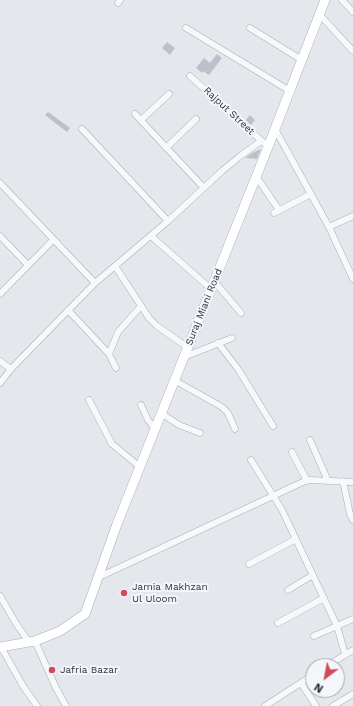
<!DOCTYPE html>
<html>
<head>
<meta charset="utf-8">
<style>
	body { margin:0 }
	#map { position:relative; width:353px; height:706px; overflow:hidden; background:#e4e7ec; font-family:"Work Sans",sans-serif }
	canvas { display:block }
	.north { position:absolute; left:305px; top:658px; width:40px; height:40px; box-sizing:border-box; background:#f4f6f9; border:1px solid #a4a8b1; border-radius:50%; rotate:212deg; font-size:11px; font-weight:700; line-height:16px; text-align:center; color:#2b3445 }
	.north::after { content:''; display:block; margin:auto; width:14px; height:18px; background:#d1495b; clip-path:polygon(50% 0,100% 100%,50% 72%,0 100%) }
</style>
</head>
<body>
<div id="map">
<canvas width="353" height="706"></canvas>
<div class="north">N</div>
</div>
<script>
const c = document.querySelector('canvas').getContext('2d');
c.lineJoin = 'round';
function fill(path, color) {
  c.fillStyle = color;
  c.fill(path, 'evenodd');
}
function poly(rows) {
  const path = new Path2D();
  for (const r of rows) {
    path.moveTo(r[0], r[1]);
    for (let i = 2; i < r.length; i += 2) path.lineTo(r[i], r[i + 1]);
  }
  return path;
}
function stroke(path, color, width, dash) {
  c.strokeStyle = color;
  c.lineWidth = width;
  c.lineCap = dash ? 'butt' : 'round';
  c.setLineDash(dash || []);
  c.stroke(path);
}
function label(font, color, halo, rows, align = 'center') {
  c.font = font + ' "Work Sans",sans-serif';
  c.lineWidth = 4;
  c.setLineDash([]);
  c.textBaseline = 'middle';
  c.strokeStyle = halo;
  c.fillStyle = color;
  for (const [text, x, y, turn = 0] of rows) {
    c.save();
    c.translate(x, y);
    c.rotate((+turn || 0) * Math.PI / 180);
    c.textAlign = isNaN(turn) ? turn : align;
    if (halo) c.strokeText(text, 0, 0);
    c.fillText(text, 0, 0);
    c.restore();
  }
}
const building = poly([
	[167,42,175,48,170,55,162,48],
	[217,54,222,58,209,75,203,71,202,73,196,68,204,58,210,63],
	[48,112,70,128,67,132,45,115],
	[250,115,255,120,251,125,246,120],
	[261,149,257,159,245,158,252,153]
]);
const street = poly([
	[342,0,353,12],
	[118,3,120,0],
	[319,14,353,51],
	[186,28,290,91],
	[250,28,302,60],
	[190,76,264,143],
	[135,114,204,188],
	[141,120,169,94],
	[82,129,168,221],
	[275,129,329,227,353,279],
	[166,148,196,119],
	[256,176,279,210],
	[0,183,95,283],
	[274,213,311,194],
	[329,227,353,216],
	[0,236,28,265],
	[151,236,211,289],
	[115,266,149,318,157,326,187,347],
	[214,281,241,313],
	[0,294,53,240],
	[68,310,109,354,116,368],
	[218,343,238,369,273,426],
	[109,354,118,332,141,306],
	[184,357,232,338],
	[0,361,11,369],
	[174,380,222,407,228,413,235,429],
	[0,383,11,369,47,332,95,283,168,221,222,171,239,157,261,141],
	[89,400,112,444,140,467],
	[141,405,148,420,155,429],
	[161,413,179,425,200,433],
	[310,440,328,481],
	[292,452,307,481],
	[251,460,282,510,337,626,345,654],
	[343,481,350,514,353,520],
	[249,564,296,539],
	[97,578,305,481,310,480,353,482],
	[288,590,313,575],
	[0,596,17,625,29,642],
	[278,623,324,598],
	[314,636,353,619],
	[35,641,56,688,66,706],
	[1,647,23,686,37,706],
	[327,666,353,650],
	[301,683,316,706],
	[265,706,313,675],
	[333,706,353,694]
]);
const secondary = poly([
	[0,647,35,641,60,631,85,614,117,524,268,147,325,0]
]);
const markers = [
	[124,593,4,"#d1495b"],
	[52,670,4,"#d1495b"]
];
const streetNames = [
	["Rajput Street",229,111,43],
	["Suraj Miani Road",204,307,-68]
];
const poiNames = [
	["Jamia Makhzan",132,587],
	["Ul Uloom",132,599],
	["Jafria Bazar",60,670]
];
fill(building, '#bbc0ca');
stroke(street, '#a9aeb7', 7);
stroke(secondary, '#a9aeb7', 10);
stroke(street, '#f7f8fa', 6);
stroke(secondary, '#fff', 9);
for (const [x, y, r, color] of markers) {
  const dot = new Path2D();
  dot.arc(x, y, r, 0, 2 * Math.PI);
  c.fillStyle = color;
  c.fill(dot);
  stroke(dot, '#f4f6f9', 1.5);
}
label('10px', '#2b3445', '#f4f6f9', streetNames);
label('10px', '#2b3445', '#f4f6f9', poiNames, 'left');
</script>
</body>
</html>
